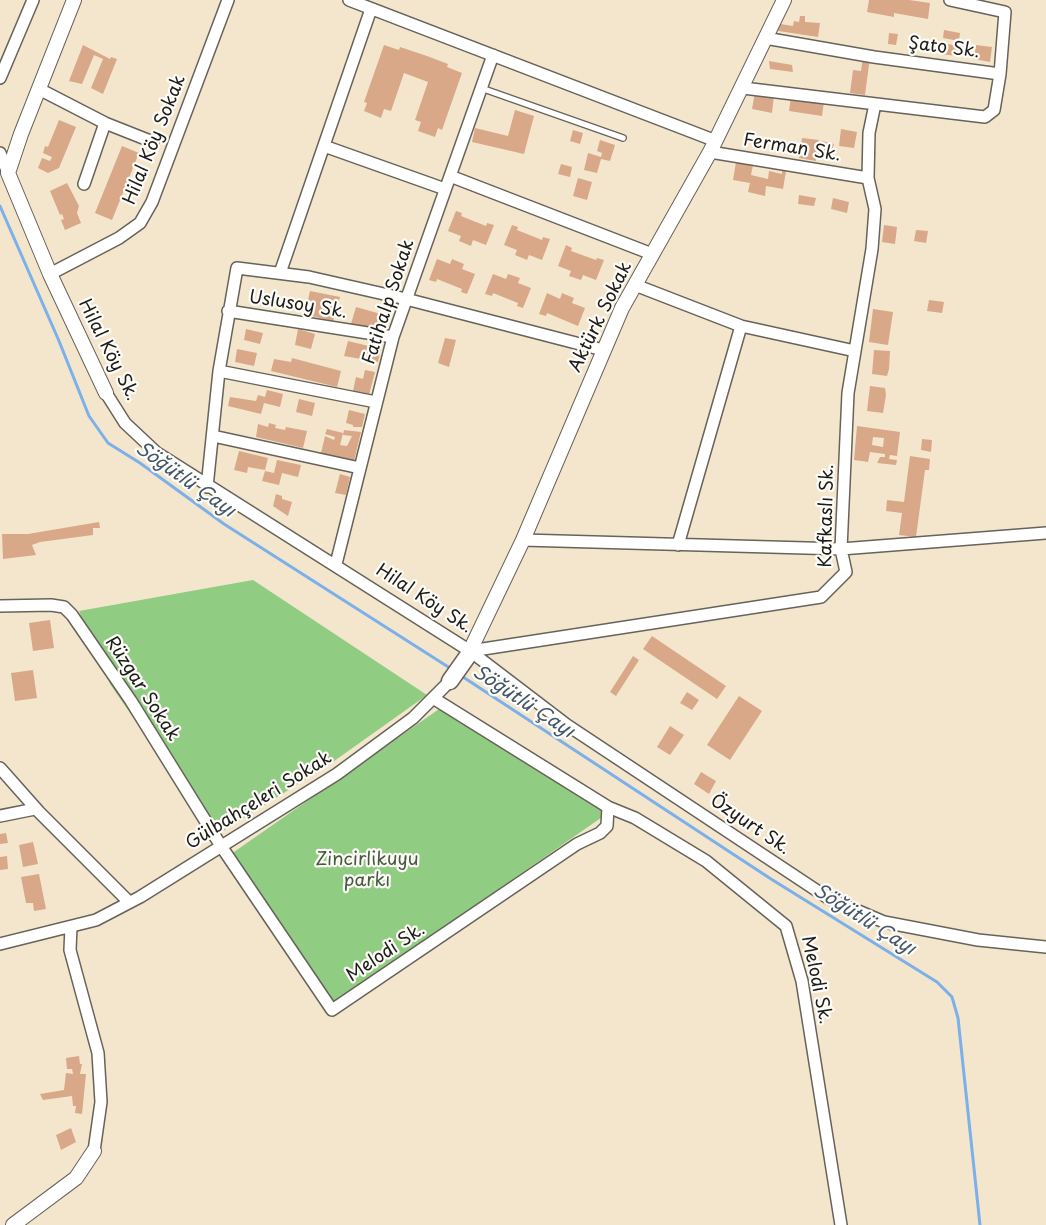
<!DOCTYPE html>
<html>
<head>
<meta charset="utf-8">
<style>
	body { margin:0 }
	canvas { display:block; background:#f3e6cc }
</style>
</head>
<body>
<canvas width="1046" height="1225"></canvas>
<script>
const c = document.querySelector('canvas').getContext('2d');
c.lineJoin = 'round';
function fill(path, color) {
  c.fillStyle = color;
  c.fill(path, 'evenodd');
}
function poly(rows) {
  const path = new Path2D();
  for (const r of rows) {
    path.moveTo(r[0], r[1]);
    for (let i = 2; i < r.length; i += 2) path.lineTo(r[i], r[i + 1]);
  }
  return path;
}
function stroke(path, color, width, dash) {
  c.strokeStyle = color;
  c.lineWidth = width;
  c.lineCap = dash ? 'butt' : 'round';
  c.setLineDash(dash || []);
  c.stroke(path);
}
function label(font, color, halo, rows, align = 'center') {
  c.font = font + ' "Playpen Sans",sans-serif';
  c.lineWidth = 4.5;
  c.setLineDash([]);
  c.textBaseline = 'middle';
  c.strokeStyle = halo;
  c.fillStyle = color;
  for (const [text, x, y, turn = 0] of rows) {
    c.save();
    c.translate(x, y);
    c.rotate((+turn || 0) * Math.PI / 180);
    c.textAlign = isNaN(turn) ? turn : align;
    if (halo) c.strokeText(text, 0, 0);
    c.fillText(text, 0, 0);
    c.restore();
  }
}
const green = poly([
	[253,580,427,695,330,764,215,836,110,684,79,611],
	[442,707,608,813,332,1005,231,854]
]);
const stream = poly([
	[0,206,59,341,89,416,108,443,140,463,224,524,453,670],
	[460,675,771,879,937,982,952,997,958,1018,980,1225]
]);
const building = poly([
	[869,0,909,0,930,3,928,19,894,13,894,17,867,12],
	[800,16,805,16,805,22,820,23,818,37,772,30,774,23,793,26,794,21,799,22],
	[944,30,960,33,959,41,943,38],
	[889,33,898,34,896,45,888,44],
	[942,43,959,46,958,56,940,54],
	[83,45,110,59,111,57,117,59,103,94,91,88,103,59,94,55,82,84,69,81],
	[384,45,399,50,400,47,427,56,448,64,447,67,462,73,442,130,438,128,435,137,418,131,421,122,415,120,428,82,404,73,391,111,384,109,381,118,364,111,367,103,364,102],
	[976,45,992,47,990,62,974,59],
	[863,56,870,57,865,95,850,93,853,70,861,71],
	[769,61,792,65,793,72,770,69],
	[755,92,774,95,772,113,752,109],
	[791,96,824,101,822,116,789,111],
	[515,110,534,116,524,154,472,142,475,128,508,136],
	[59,120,76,127,59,168,48,173,38,168,42,158,50,161,52,157,43,153,45,146,48,147],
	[841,129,857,132,854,148,839,146],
	[573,130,583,133,580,144,570,141],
	[802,138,819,140,816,161,799,158],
	[600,140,615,145,610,161,601,159,597,173,584,170,588,153,601,157,602,153,597,151],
	[822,141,834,144,830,157,818,154],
	[122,146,139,153,112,220,95,213],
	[736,162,753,165,751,175,768,179,769,171,782,174,782,170,786,171,783,189,766,186,765,196,748,192,750,183,733,180],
	[561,164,572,167,570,177,558,174],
	[578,178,592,182,587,200,573,196],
	[67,183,79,206,77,213,81,223,65,230,61,220,64,219,62,214,60,215,50,191],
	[799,195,816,198,814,206,798,204],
	[833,198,849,202,847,213,831,209],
	[456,211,462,213,461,216,486,226,487,223,494,225,486,245,473,240,471,246,459,241,461,236,448,231],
	[512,225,518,227,517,230,542,240,543,237,550,239,542,260,529,255,527,260,515,255,517,250,504,245],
	[884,225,897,227,895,244,882,242],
	[916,230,928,231,926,243,914,241],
	[566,245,572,248,571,251,596,260,597,258,604,260,596,280,583,275,581,280,569,276,571,271,558,266],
	[437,259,450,264,452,259,464,264,462,269,475,274,467,294,461,292,462,289,437,279,436,282,429,280],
	[493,274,506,279,508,274,520,278,518,283,531,288,523,308,517,306,518,303,493,293,492,296,485,294],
	[310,291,340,297,333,321,307,315,311,301,308,300],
	[547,293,560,299,562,293,574,298,572,303,585,308,578,326,547,313,546,316,539,314],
	[929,300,944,302,942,313,927,311],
	[356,307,388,316,384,332,351,324],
	[873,309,893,312,888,345,869,342],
	[246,329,263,333,260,344,244,340],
	[298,329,315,334,311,349,295,345],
	[445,338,456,340,449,367,438,363],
	[348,341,381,349,378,362,344,356],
	[237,349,257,353,254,366,235,362],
	[874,350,890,351,889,369,887,376,872,374],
	[292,358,341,371,337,387,271,371,274,359,291,362],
	[365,370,375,372,369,395,353,391,356,377,363,379],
	[870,386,885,388,886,395,883,413,867,411],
	[267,390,283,394,280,407,264,403,261,414,228,406,230,397,256,401,258,395,265,397],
	[299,399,315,403,312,416,296,412],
	[349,410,365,414,362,427,353,427,353,425,346,423],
	[269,423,276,425,275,428,285,430,286,427,307,431,303,448,256,437,258,424,268,427],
	[857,426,900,432,897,456,890,455,889,459,897,460,896,465,877,463,880,457,885,457,885,454,870,452,868,462,854,460],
	[873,437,884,438,883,447,872,445],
	[327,429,343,433,340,445,347,446,352,436,343,435,344,430,361,432,354,461,321,453,325,436,334,440,335,437,325,434],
	[922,439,932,440,931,452,921,450],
	[239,451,268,458,265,470,248,467,247,473,234,470],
	[910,456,930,459,929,470,925,470,916,537,899,535,902,513,886,511,887,500,904,502],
	[277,460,301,465,298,477,282,473,279,485,262,481,265,471,274,473],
	[340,474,350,477,346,495,335,493],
	[276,494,282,496,282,499,292,502,288,516,273,506],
	[99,522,100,528,93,528,93,535,40,542,32,545,36,555,3,559,2,534,28,534],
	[50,620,54,648,33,651,29,623],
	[652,636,726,686,717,699,643,649],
	[633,656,639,660,616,696,610,692],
	[33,670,37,698,15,701,11,673],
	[687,692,699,700,692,710,680,703],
	[739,696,762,711,730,760,707,745],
	[670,726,684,735,670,755,657,747],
	[701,772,716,781,709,794,694,784],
	[6,833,8,843,0,844,0,834],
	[33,842,38,864,23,867,19,845],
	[7,856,8,869,0,870,0,857],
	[39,874,46,909,34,911,33,903,26,903,21,877],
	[79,1056,80,1064,82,1064,80,1074,86,1074,82,1114,75,1113,76,1106,73,1106,72,1096,43,1100,40,1094,64,1090,66,1073,73,1074,72,1069,67,1069,66,1058],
	[71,1128,76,1142,61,1150,56,1135]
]);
const service = poly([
	[481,88,623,138]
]);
const minor = poly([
	[349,0,716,141],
	[765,38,874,57,1000,74,1005,12,950,0],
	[0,78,33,0],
	[743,88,985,117,994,110,1000,74],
	[39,89,105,123,153,142],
	[324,146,445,189],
	[710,152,868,178],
	[0,153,8,173],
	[450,176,652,254],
	[84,184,105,123],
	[280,273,371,9],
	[50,274,119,238,140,223,152,202,228,0],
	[635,285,741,326,855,351],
	[228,311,393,337],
	[219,371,376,402],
	[106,393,125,423,157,453,470,651,567,725,828,898,884,922,978,940,1046,947],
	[213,436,360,468],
	[207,487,219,371,237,268,309,277,406,299,603,350],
	[523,540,841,549,1046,533],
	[678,545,741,326],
	[336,564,393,337,493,55],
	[0,606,51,605,64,607,72,615,131,701,221,846,332,1010,577,844,600,833,607,826,608,807,433,698],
	[470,651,821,597,846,572,841,549,848,393,872,249,875,209,868,178,869,133,875,104],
	[0,768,39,812,129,902],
	[608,807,635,818,706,861,786,926,802,981,841,1225],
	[0,816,35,809],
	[71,927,70,950,98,1053,101,1102,94,1151],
	[0,944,96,920,140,897,337,774,413,718,450,681]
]);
const tertiary = poly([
	[74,0,21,134,8,173,50,274,106,393],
	[467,657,523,540,622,308,710,152,784,0],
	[13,1225,76,1178,94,1151]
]);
const secondary = poly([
	[450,681,467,657]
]);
const streetNames = [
	["Şato Sk.",944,48,7],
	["Hilal Köy Sokak",155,140,-68],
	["Ferman Sk.",792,148,9],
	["Fatihalp Sokak",389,302,-72],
	["Uslusoy Sk.",298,305,9],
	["Aktürk Sokak",601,317,-64],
	["Hilal Köy Sk.",108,350,63],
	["Kafkaslı Sk.",827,516,-89],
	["Hilal Köy Sk.",424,599,33],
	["Rüzgar Sokak",142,689,57],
	["Gülbahçeleri Sokak",259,801,-32],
	["Özyurt Sk.",750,825,34],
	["Melodi Sk.",386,953,-34],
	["Melodi Sk.",816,980,78]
];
const parkNames = [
	["Zincirlikuyu",367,860],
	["parkı",367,881]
];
const waterNames = [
	["Söğütlü Çayı",185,480,35],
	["Söğütlü Çayı",523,702,33],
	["Söğütlü Çayı",864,920,32]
];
fill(green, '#90cd83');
stroke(stream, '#7cb0ea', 3);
fill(building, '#d9a889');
stroke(service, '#67635a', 8);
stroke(minor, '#67635a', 14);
stroke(tertiary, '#67635a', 16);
stroke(secondary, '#67635a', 19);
stroke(service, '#fff', 5.5);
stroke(minor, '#fff', 11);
stroke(tertiary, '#fff', 14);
stroke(secondary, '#fff', 16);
label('18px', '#1c1c1c', '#fdfcf7', streetNames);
label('18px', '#455a40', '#fdfcf7', parkNames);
label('italic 19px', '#42576e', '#fdfcf7', waterNames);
</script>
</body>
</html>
